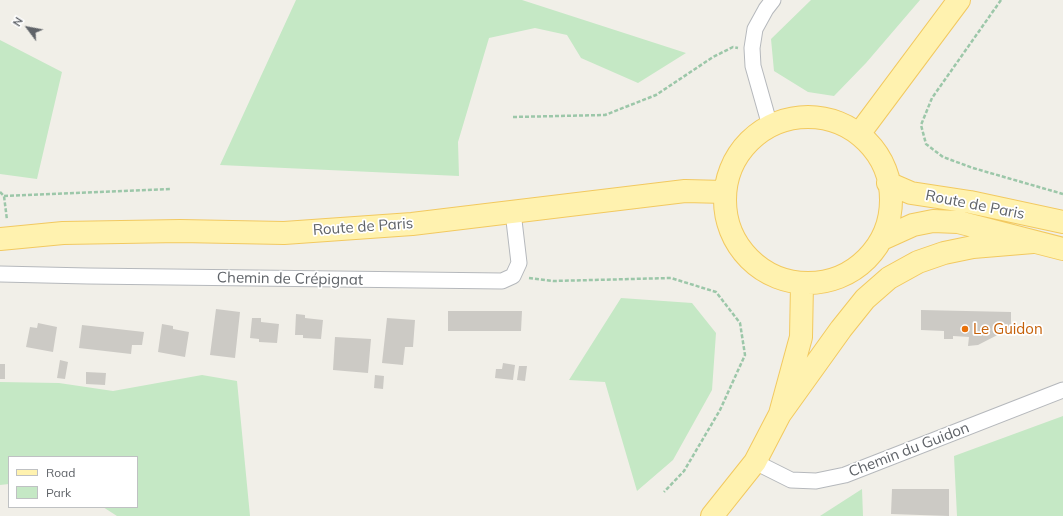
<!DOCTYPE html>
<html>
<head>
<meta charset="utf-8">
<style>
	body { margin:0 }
	#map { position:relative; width:1063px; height:516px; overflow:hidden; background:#f1efe8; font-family:Mulish,sans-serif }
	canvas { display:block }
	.legend { position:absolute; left:8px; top:456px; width:130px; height:52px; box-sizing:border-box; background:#fff; border:1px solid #bfc1c3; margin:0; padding:5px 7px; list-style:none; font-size:12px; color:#5f6368 }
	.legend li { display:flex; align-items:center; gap:8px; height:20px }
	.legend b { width:20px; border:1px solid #bfc1c3 }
	.north { position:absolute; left:8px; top:8px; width:40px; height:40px; -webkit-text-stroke:3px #fff; paint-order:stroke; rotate:302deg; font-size:11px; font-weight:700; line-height:16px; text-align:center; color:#5f6368 }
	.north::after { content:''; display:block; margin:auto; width:14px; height:18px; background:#5f6368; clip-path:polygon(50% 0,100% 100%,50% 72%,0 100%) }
</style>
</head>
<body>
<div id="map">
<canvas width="1063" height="516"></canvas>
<ul class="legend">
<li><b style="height:5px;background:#fff2af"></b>Road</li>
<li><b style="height:11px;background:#c5e8c5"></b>Park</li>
</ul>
<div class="north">N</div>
</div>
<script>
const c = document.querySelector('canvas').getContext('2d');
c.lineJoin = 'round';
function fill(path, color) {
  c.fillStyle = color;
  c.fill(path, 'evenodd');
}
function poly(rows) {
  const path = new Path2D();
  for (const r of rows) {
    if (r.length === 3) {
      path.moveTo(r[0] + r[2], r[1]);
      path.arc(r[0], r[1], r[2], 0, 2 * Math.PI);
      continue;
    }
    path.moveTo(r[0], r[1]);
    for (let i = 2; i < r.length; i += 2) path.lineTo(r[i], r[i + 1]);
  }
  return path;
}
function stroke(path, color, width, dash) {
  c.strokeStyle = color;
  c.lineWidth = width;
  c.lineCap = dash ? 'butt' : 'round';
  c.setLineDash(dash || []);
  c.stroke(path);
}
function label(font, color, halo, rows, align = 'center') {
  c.font = font + ' Mulish,sans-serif';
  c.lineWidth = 3.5;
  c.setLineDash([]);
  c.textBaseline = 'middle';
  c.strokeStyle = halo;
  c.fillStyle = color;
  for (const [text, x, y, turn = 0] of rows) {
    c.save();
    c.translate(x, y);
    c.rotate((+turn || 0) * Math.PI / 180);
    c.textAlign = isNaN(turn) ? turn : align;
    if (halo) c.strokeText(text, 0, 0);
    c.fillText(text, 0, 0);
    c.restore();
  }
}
const green = poly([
	[296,0,522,0,686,53,638,83,581,58,567,35,535,28,489,38,458,142,459,176,220,165],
	[811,0,920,0,866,63,834,96,808,92,774,71,771,39],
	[0,40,62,72,37,179,0,174],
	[621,298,692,303,716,333,712,390,673,460,637,491,605,382,569,380],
	[202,375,237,381,250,516,117,516,103,507,137,507,137,457,9,457,9,484,0,485,0,382,59,383,113,391],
	[1063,416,1063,516,957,516,954,456],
	[862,489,863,516,820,516]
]);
const building = poly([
	[216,309,240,312,235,358,210,355],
	[921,310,1011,312,1011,328,978,345,968,346,969,337,953,336,953,339,944,339,944,331,921,330],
	[448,311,522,311,521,331,448,331],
	[296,314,305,315,305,318,323,320,321,339,303,338,303,335,295,335],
	[252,318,261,318,261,322,279,324,277,343,259,342,259,339,250,338],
	[387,318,415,320,413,347,405,347,403,365,382,363],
	[38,323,57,327,53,352,26,347,30,327,37,328],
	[162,324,173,326,173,329,189,332,185,357,158,352],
	[82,325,144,332,142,345,132,345,131,354,79,348],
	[335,337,371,339,368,373,333,370],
	[60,360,68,362,65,379,57,378],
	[503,363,515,365,513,380,495,378,496,369,502,369],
	[0,364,5,364,5,379,0,379],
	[519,366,527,366,525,381,517,380],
	[86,372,106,373,105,385,86,384],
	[375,375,384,376,383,389,374,388],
	[892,489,949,489,949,516,891,514]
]);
const path = poly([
	[1001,0,932,98,921,125,926,144,943,157,973,168,1063,194],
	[513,117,605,115,656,95,713,57,733,47,738,48],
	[0,192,4,196,7,220],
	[4,196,170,189],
	[529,278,553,281,671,278,716,292,740,323,745,355,720,410,684,471,664,492]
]);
const street = poly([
	[770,126,753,66,752,48,755,29,766,9,773,0],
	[0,274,88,276,502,281,513,276,519,263,513,212],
	[755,462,791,480,816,481,845,475,1063,390]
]);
const primary = poly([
	[808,200,83],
	[859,134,959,0],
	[888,183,911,193,970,202,1063,222],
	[0,239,63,233,180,231,284,233,412,224,685,191,725,192],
	[882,239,913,225,933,221,958,222,1063,249],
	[780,414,841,329,865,299,889,278,918,262,944,253,973,247,1033,242],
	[712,516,755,462,780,414,801,337,802,284]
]);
const markers = [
	[965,329,4,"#e8710a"]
];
const streetNames = [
	["Route de Paris",975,205,11],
	["Route de Paris",363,227,-4],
	["Chemin de Crépignat",290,279,1],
	["Chemin du Guidon",909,450,-21]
];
const foodNames = [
	["Le Guidon",973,329]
];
fill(green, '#c5e8c5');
fill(building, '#cccac5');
stroke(street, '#b5b8bc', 17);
stroke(primary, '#f2c960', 24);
stroke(path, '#9cc7a9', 2.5, [4, 2]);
stroke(street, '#fff', 15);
stroke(primary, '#fff2af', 22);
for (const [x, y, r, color] of markers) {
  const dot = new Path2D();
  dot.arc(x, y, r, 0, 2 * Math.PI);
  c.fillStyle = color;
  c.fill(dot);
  stroke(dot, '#fff', 1.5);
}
label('15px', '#5f6368', '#fff', streetNames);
label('15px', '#c56008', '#fff', foodNames, 'left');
</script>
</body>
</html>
